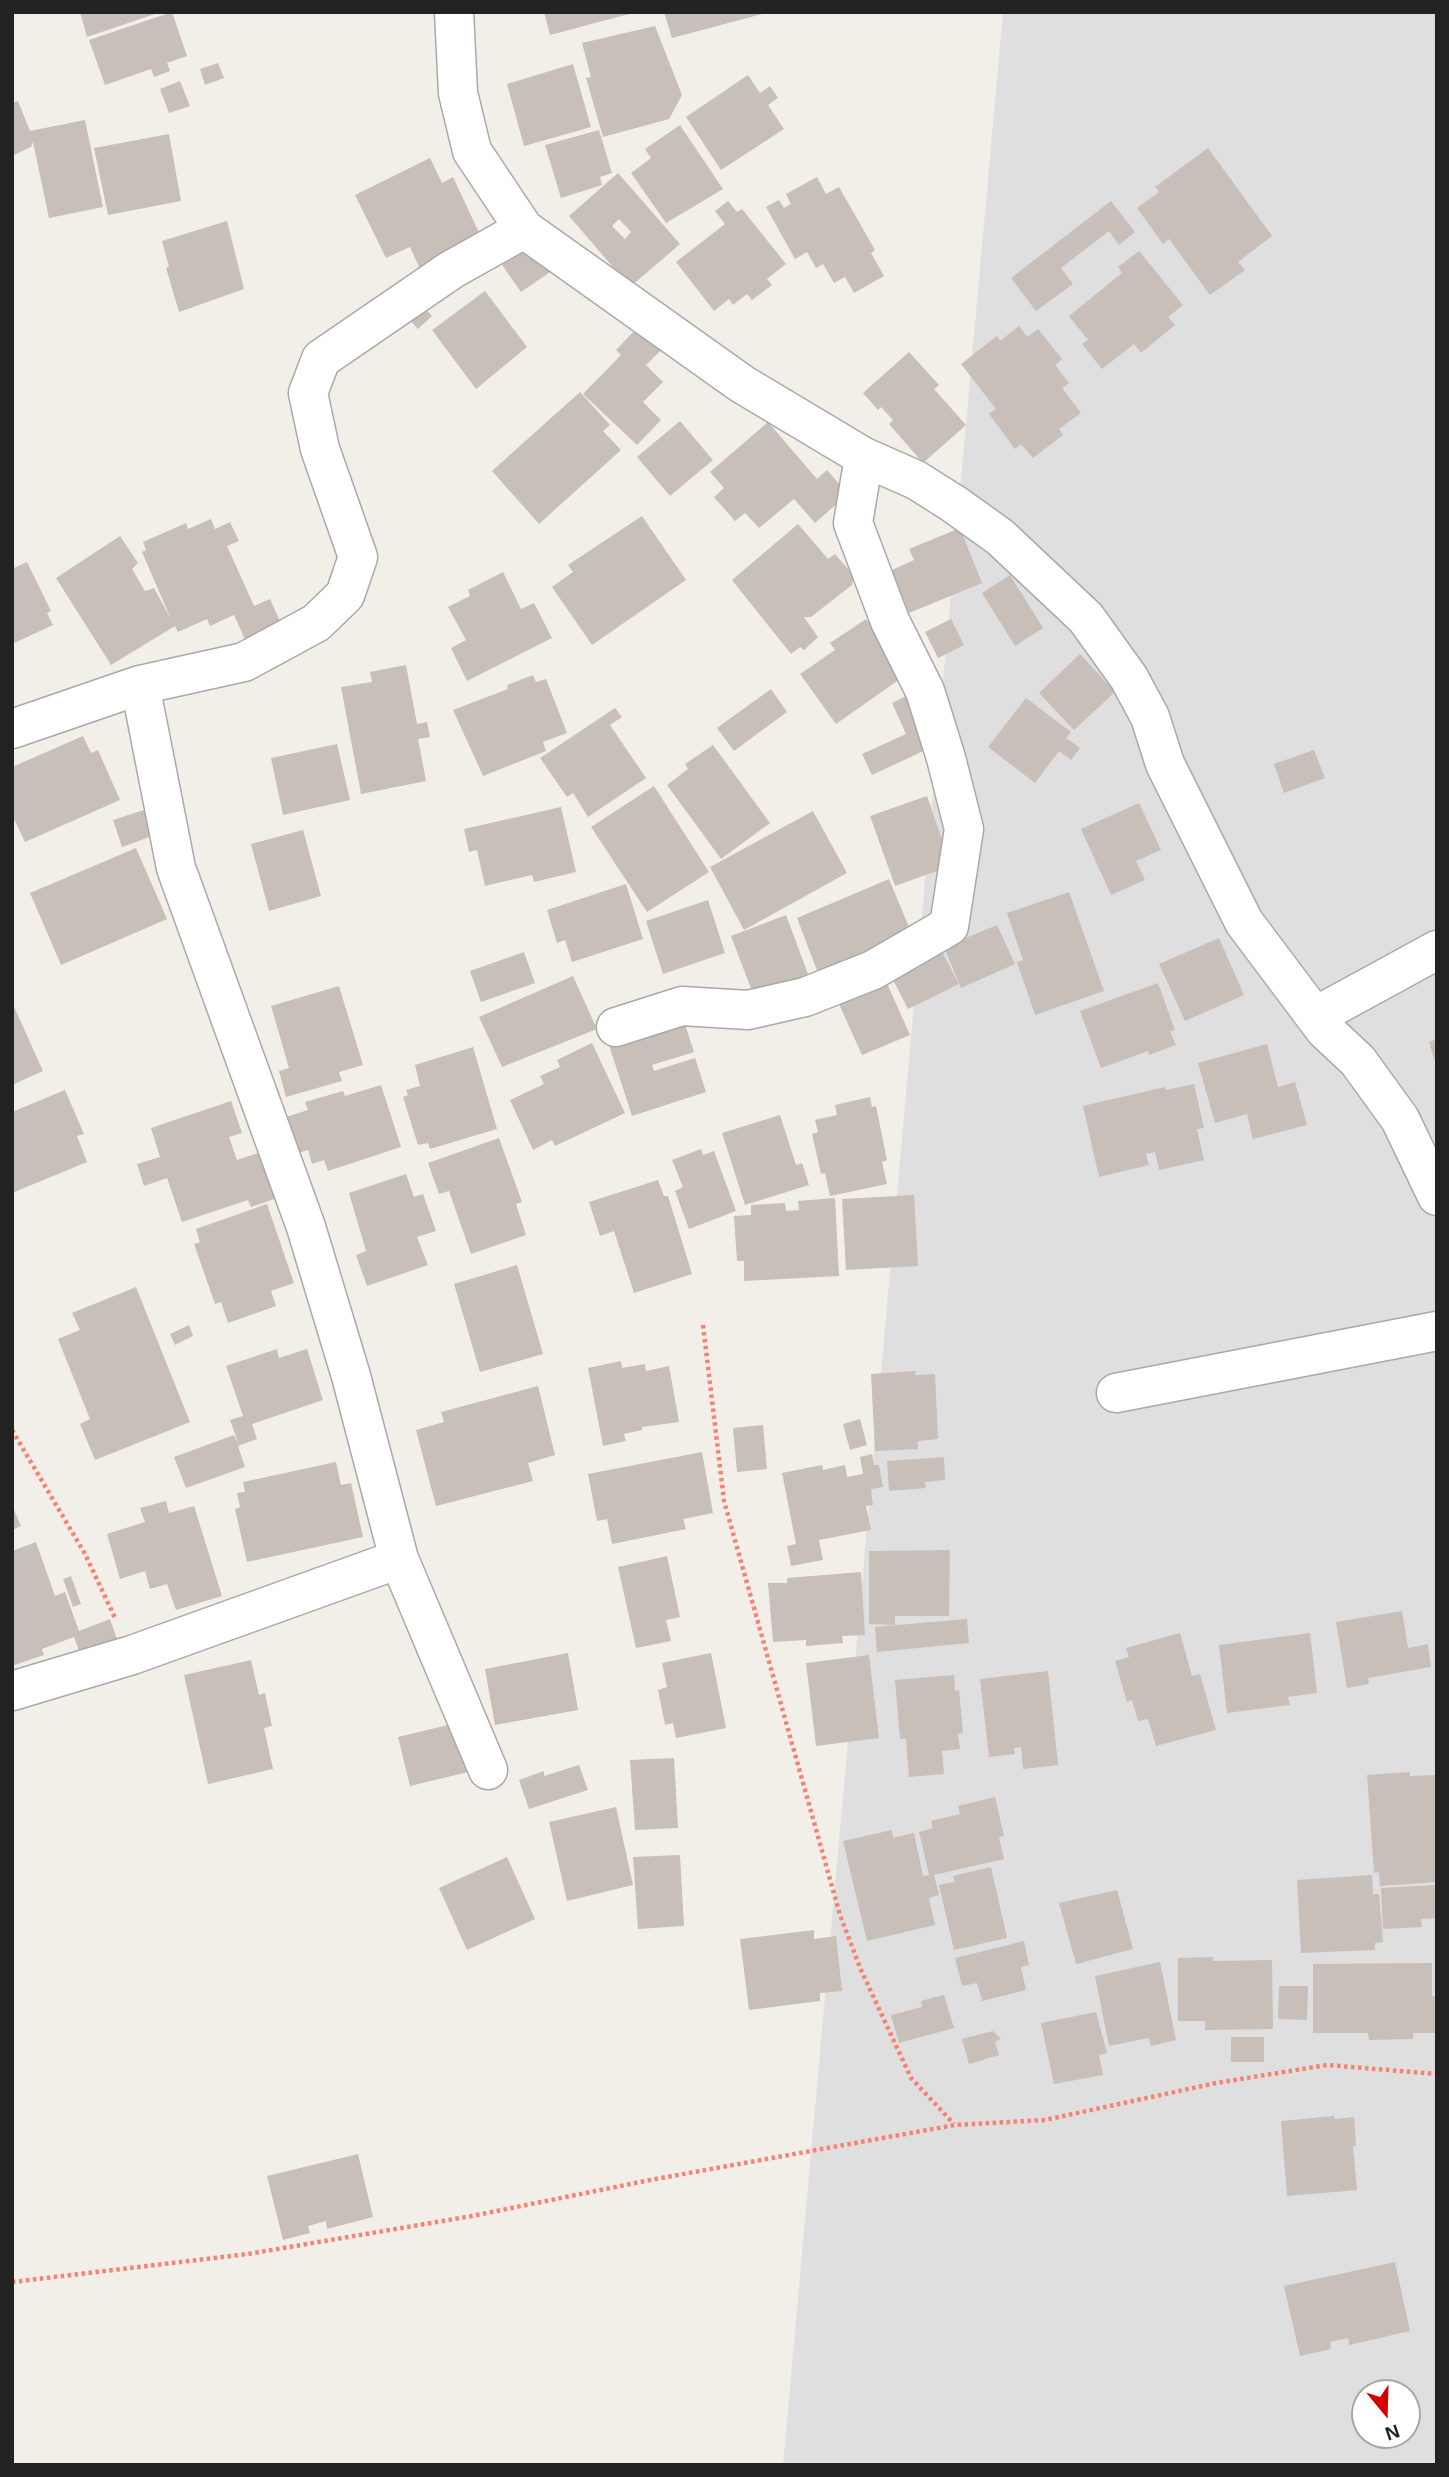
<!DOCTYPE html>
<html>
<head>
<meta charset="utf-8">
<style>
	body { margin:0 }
	#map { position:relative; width:1449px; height:2477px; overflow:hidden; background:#f2efe9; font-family:Helvetica,sans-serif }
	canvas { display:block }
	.frame { position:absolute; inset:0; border:14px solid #222; pointer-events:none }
	.north { position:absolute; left:1351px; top:2379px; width:70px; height:70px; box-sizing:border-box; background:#fff; border:2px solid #a7a7a7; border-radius:50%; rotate:161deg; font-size:19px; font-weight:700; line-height:28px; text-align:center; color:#222 }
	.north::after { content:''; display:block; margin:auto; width:24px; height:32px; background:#d40000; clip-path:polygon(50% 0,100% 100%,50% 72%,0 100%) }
</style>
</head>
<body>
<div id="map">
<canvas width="1449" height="2477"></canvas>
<div class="frame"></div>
<div class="north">N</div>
</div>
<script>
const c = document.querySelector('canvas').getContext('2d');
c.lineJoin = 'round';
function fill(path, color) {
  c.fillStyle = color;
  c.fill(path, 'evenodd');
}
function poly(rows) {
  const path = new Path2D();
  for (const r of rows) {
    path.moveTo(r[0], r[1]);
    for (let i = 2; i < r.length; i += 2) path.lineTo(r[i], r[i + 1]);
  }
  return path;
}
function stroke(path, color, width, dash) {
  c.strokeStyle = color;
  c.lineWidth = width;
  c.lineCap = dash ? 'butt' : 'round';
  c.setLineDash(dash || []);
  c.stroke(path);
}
const residential = poly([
	[1003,12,1437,12,1437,2465,783,2465],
	[1365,2393,1407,2393,1407,2435,1365,2435]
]);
const building = poly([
	[80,12,158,12,158,13,87,37],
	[172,12,187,56,167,63,170,71,154,77,151,69,105,85,89,40],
	[544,12,633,12,633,13,550,35],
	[664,12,766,12,766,13,672,38],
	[655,26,682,95,669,119,603,137,586,78,591,77,582,43],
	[218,63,224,78,205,85,200,69],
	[573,64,591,127,524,146,507,84],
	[748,75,760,93,770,86,778,98,768,105,784,129,721,170,686,117],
	[180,81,190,106,169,113,160,89],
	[18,101,30,131,85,120,103,207,49,218,33,142,31,147,12,156,12,103],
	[680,125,723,189,666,223,631,173,651,158,645,149],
	[599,130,612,173,600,177,602,185,561,198,545,145],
	[169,134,181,201,108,215,94,148],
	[1208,148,1272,236,1238,262,1245,270,1210,295,1169,239,1163,244,1137,208,1159,192,1155,187],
	[430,158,442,183,453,177,482,239,420,269,410,247,386,258,355,195],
	[618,173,680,244,630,287,569,216],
	[619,219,631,232,625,239,612,226],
	[817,177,826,194,839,187,875,250,871,253,884,276,854,293,845,277,834,283,823,264,816,268,807,252,795,259,766,207,779,200,784,208,791,204,786,194],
	[728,201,737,212,742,209,786,264,767,279,772,285,752,300,747,294,733,305,729,299,714,311,676,262,725,224,715,211],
	[1111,201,1135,232,1119,245,1109,231,1061,268,1073,284,1036,311,1011,278],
	[227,221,244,289,179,312,166,268,169,267,162,241],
	[536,241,556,268,521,292,502,265],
	[1139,251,1183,305,1168,317,1175,325,1141,353,1134,344,1102,369,1082,344,1088,340,1069,316,1122,273,1118,267],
	[485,291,527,347,476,389,432,330],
	[420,303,432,316,418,329,406,316],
	[1019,326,1027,337,1038,329,1062,359,1055,365,1069,383,1062,388,1081,413,1059,429,1063,435,1033,458,1021,444,1015,449,989,414,996,409,961,364,997,336,1000,341],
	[637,328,661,350,646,365,663,382,643,402,661,420,637,445,583,394,621,355,616,350],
	[909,352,939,385,934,389,966,425,923,463,889,424,893,420,881,407,878,410,863,393],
	[580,392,610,425,603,431,621,450,539,524,492,471],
	[680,421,713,460,670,496,637,457],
	[768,422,817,479,827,470,848,494,815,523,794,499,759,528,745,513,735,521,714,497,724,488,710,472],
	[642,516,686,580,592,645,552,587,573,572,568,565],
	[211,519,215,529,230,522,239,541,227,546,254,606,270,599,283,628,247,644,234,615,210,626,207,619,178,632,175,626,111,665,56,578,120,536,138,563,132,569,145,591,154,588,171,619,142,552,146,550,143,542,186,523,188,529],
	[798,524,828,559,835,554,854,576,852,585,811,617,804,617,818,637,804,650,800,647,791,654,732,580],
	[960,528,982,583,909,613,892,570,914,560,909,549],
	[27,562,51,611,47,613,53,625,12,644,12,569],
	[503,572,521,609,534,603,552,638,467,681,451,648,466,640,448,607,470,596,468,590],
	[1010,575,1043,628,1015,646,982,593],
	[866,619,910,672,836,724,800,674,835,650,830,643],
	[951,619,964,645,938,658,925,632],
	[1080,654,1115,692,1074,730,1039,693],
	[406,665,417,724,427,722,430,737,418,739,426,781,361,794,341,687,372,682,370,672],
	[533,675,536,682,546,679,567,733,543,742,546,751,483,776,453,710,508,689,507,685],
	[771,689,787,712,734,751,717,728],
	[908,695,932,747,872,775,862,754,906,734,892,703],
	[1026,698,1071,732,1066,738,1080,748,1071,760,1059,751,1035,783,988,747],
	[615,708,622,717,610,725,646,778,588,817,573,793,567,797,540,758],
	[83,736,91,753,98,750,120,800,25,842,12,815,12,767],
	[337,744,350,800,283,815,271,758],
	[713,745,770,823,721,859,667,785,688,769,685,764],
	[1314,750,1325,778,1284,793,1274,764],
	[654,786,709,872,647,912,591,827],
	[927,796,951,866,895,886,870,816],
	[1139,803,1161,850,1136,861,1145,880,1111,895,1081,829],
	[561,807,576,872,534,882,532,875,485,886,477,850,469,852,464,829],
	[147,809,155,835,122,847,113,820],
	[813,811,847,873,744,930,710,867],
	[303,830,321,896,269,911,251,844],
	[136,848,167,919,61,965,30,893],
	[889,879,914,939,818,973,797,918],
	[626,884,643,939,572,962,565,940,557,943,547,910],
	[1069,892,1104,991,1035,1015,1017,962,1023,960,1007,913],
	[708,900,725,953,663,974,646,921],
	[786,915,811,982,755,999,731,936],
	[997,925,1015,964,961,988,944,947],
	[1219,938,1244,995,1185,1021,1159,964],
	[937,942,959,984,908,1009,887,968],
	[524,952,535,983,481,1002,470,971],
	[882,972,910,1035,862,1055,834,993],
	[573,976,597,1029,502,1067,479,1017],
	[1158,983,1175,1030,1170,1031,1176,1045,1149,1055,1148,1051,1101,1068,1080,1011],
	[339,986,363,1065,339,1072,342,1081,286,1097,279,1071,289,1068,271,1006],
	[12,1002,43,1071,12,1085],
	[682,1015,694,1052,652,1065,654,1071,695,1058,706,1092,632,1116,607,1039],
	[1437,1039,1437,1065,1436,1065,1429,1042],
	[592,1043,625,1113,555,1146,552,1140,533,1150,510,1100,544,1084,540,1076,560,1067,557,1060],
	[1267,1044,1278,1087,1295,1082,1307,1125,1253,1139,1247,1114,1215,1123,1198,1063],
	[473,1047,497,1129,430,1149,428,1143,418,1145,403,1097,408,1095,406,1090,420,1086,415,1065],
	[1194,1084,1204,1128,1197,1129,1204,1160,1159,1170,1155,1152,1146,1154,1149,1165,1099,1177,1083,1106,1165,1087,1166,1090],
	[381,1085,401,1147,328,1171,324,1160,312,1164,308,1150,298,1153,286,1117,308,1110,305,1102,343,1091,345,1096],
	[65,1090,84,1134,77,1136,87,1162,12,1193,12,1112],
	[870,1097,872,1107,876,1106,887,1160,882,1162,887,1184,830,1196,825,1173,821,1174,812,1134,818,1132,815,1120,837,1115,835,1105],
	[231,1101,242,1133,229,1137,237,1160,270,1149,286,1195,251,1207,248,1200,182,1222,167,1178,144,1186,137,1164,160,1157,151,1128],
	[780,1115,796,1165,802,1163,809,1185,745,1205,722,1133],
	[499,1138,522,1202,516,1204,526,1235,471,1254,449,1191,439,1194,428,1163],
	[701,1149,703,1155,714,1151,736,1211,689,1229,675,1191,683,1187,672,1160],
	[406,1174,414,1197,423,1194,436,1231,417,1237,428,1265,367,1286,356,1255,366,1251,349,1193],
	[658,1180,664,1196,668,1196,692,1274,634,1293,614,1231,600,1236,589,1202],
	[914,1195,918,1266,846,1270,842,1199],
	[835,1198,839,1276,744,1281,744,1261,737,1261,734,1216,751,1215,751,1205,785,1203,786,1211,799,1210,798,1201],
	[267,1204,294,1283,271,1291,276,1306,228,1323,221,1302,215,1304,194,1244,200,1242,196,1229],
	[517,1265,543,1354,480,1372,454,1284],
	[136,1287,190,1422,95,1460,80,1424,90,1419,58,1339,80,1330,72,1313],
	[189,1325,193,1336,175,1345,170,1334],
	[277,1349,279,1358,307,1349,323,1400,252,1424,257,1439,238,1446,245,1467,186,1488,174,1457,234,1435,239,1445,230,1420,243,1416,226,1366],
	[621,1361,622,1368,645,1364,646,1371,669,1366,679,1422,642,1427,642,1430,624,1434,626,1441,603,1446,588,1368],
	[916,1371,915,1375,935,1374,938,1439,918,1441,918,1449,875,1451,871,1374],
	[538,1386,555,1455,528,1463,533,1481,436,1506,416,1430,444,1422,441,1412],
	[860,1419,867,1445,850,1450,843,1424],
	[763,1425,767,1469,737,1472,733,1428],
	[702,1452,713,1513,683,1519,686,1529,612,1544,607,1519,597,1521,588,1474],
	[872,1454,874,1465,879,1465,883,1487,871,1489,873,1505,866,1506,871,1530,819,1540,823,1560,791,1566,787,1546,796,1544,782,1473,822,1465,823,1470,845,1465,847,1477,863,1474,860,1457],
	[944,1457,945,1480,925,1482,926,1488,889,1491,887,1461],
	[336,1462,341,1485,351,1483,363,1537,247,1562,235,1509,240,1507,237,1493,245,1492,243,1482],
	[166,1501,169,1513,194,1506,222,1596,176,1610,167,1584,150,1589,145,1571,120,1579,107,1534,145,1522,140,1508],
	[12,1505,21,1526,12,1530],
	[36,1542,55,1596,65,1592,79,1631,110,1619,119,1645,82,1659,74,1637,42,1649,44,1655,12,1666,12,1551],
	[950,1550,949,1616,895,1616,895,1625,869,1624,869,1551],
	[667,1556,680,1617,666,1620,671,1641,636,1648,618,1567],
	[861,1572,865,1635,842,1636,843,1643,806,1646,806,1640,773,1642,768,1583,787,1583,787,1578],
	[71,1576,81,1604,73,1607,63,1579],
	[1402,1611,1408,1648,1428,1644,1431,1667,1368,1678,1369,1684,1347,1688,1336,1622],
	[967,1619,969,1643,877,1652,875,1627],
	[1180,1633,1192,1676,1200,1674,1216,1730,1156,1746,1148,1719,1138,1721,1132,1700,1127,1702,1115,1661,1129,1657,1126,1648],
	[1310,1633,1317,1693,1288,1697,1290,1705,1227,1713,1219,1645],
	[568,1653,578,1710,495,1725,485,1669],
	[711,1653,726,1728,676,1738,673,1723,665,1725,658,1690,667,1687,662,1663],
	[869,1655,879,1738,816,1746,806,1663],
	[251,1660,259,1695,265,1693,272,1726,264,1728,273,1769,208,1784,184,1675],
	[1048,1671,1058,1765,1023,1769,1021,1747,1014,1748,1015,1754,989,1757,980,1679],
	[954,1675,955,1691,959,1690,963,1733,958,1734,960,1749,942,1751,944,1774,909,1777,906,1739,900,1739,895,1680],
	[456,1723,468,1772,410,1786,398,1737],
	[674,1758,678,1828,635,1830,630,1760],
	[579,1765,588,1790,529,1809,519,1780,544,1771,544,1776],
	[1410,1772,1410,1776,1437,1775,1437,1882,1380,1886,1379,1872,1374,1873,1367,1775],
	[995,1797,1004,1836,999,1837,1004,1859,934,1875,939,1895,929,1898,935,1925,867,1941,843,1841,892,1830,893,1838,914,1833,923,1876,929,1875,919,1832,933,1828,931,1821,960,1814,958,1806],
	[616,1807,633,1885,567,1901,549,1822],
	[680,1855,684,1926,638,1929,633,1857],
	[507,1857,535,1919,467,1950,439,1888],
	[991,1867,1007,1938,954,1950,939,1885,955,1882,953,1876],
	[1372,1875,1373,1894,1379,1894,1383,1942,1375,1943,1375,1950,1301,1953,1297,1880],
	[1437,1885,1437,1918,1421,1919,1422,1927,1383,1929,1381,1888],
	[1117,1890,1133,1949,1076,1964,1059,1903],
	[814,1930,814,1939,836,1936,842,1991,820,1993,820,2001,749,2010,740,1939],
	[1024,1941,1029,1965,1021,1967,1026,1990,982,2001,977,1983,962,1986,955,1958],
	[1213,1957,1213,1961,1272,1960,1273,2029,1205,2030,1205,2021,1178,2021,1178,1958],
	[1160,1962,1176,2040,1151,2046,1149,2038,1109,2046,1095,1976],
	[1432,1963,1432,1996,1437,1996,1437,2033,1413,2033,1413,2039,1369,2040,1368,2033,1313,2033,1313,1964],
	[1279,1986,1308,1986,1307,2020,1278,2019],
	[944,1995,954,2028,899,2043,891,2015,922,2007,921,2001],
	[1096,2012,1107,2053,1099,2055,1103,2075,1054,2084,1041,2023],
	[993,2031,1001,2039,995,2042,999,2055,969,2064,962,2039],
	[1231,2037,1264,2037,1264,2062,1231,2062],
	[1334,2116,1335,2119,1354,2117,1356,2146,1353,2146,1357,2190,1287,2196,1281,2121],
	[358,2154,373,2217,327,2229,326,2221,308,2226,310,2233,283,2240,267,2176],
	[1395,2262,1410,2331,1349,2345,1348,2338,1330,2342,1331,2349,1300,2356,1284,2286]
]);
const path = poly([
	[703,1325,724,1501,840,1915,861,1970,911,2078,954,2124],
	[12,1430,85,1554,116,1620],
	[12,2282,248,2254,472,2216,650,2180,955,2125,1045,2120,1216,2083,1327,2065,1437,2074]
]);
const minor = poly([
	[454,12,458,93,472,151,524,229,742,384,864,457,916,480,954,504,1000,537,1086,618,1129,678,1150,717,1165,764,1244,922,1325,1030,1358,1061,1400,1119,1437,1196],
	[12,729,140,685,244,662,316,623,345,595,358,557,320,449,308,393,321,359,451,270,524,229],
	[1316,1016,1437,950],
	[616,1027,682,1006,748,1010,805,997,873,970,949,926,964,829,946,758,925,691,890,621,853,523,864,457],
	[1116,1393,1437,1331],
	[399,1559,488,1770],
	[12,1691,132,1655,399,1559,351,1376,306,1227,176,868,140,685]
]);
fill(residential, '#e0dfdf');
fill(building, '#c7bfb8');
stroke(minor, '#a9a9a9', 41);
stroke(path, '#fa8072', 4.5, [3.5, 3.5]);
stroke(minor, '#fff', 38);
</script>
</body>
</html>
